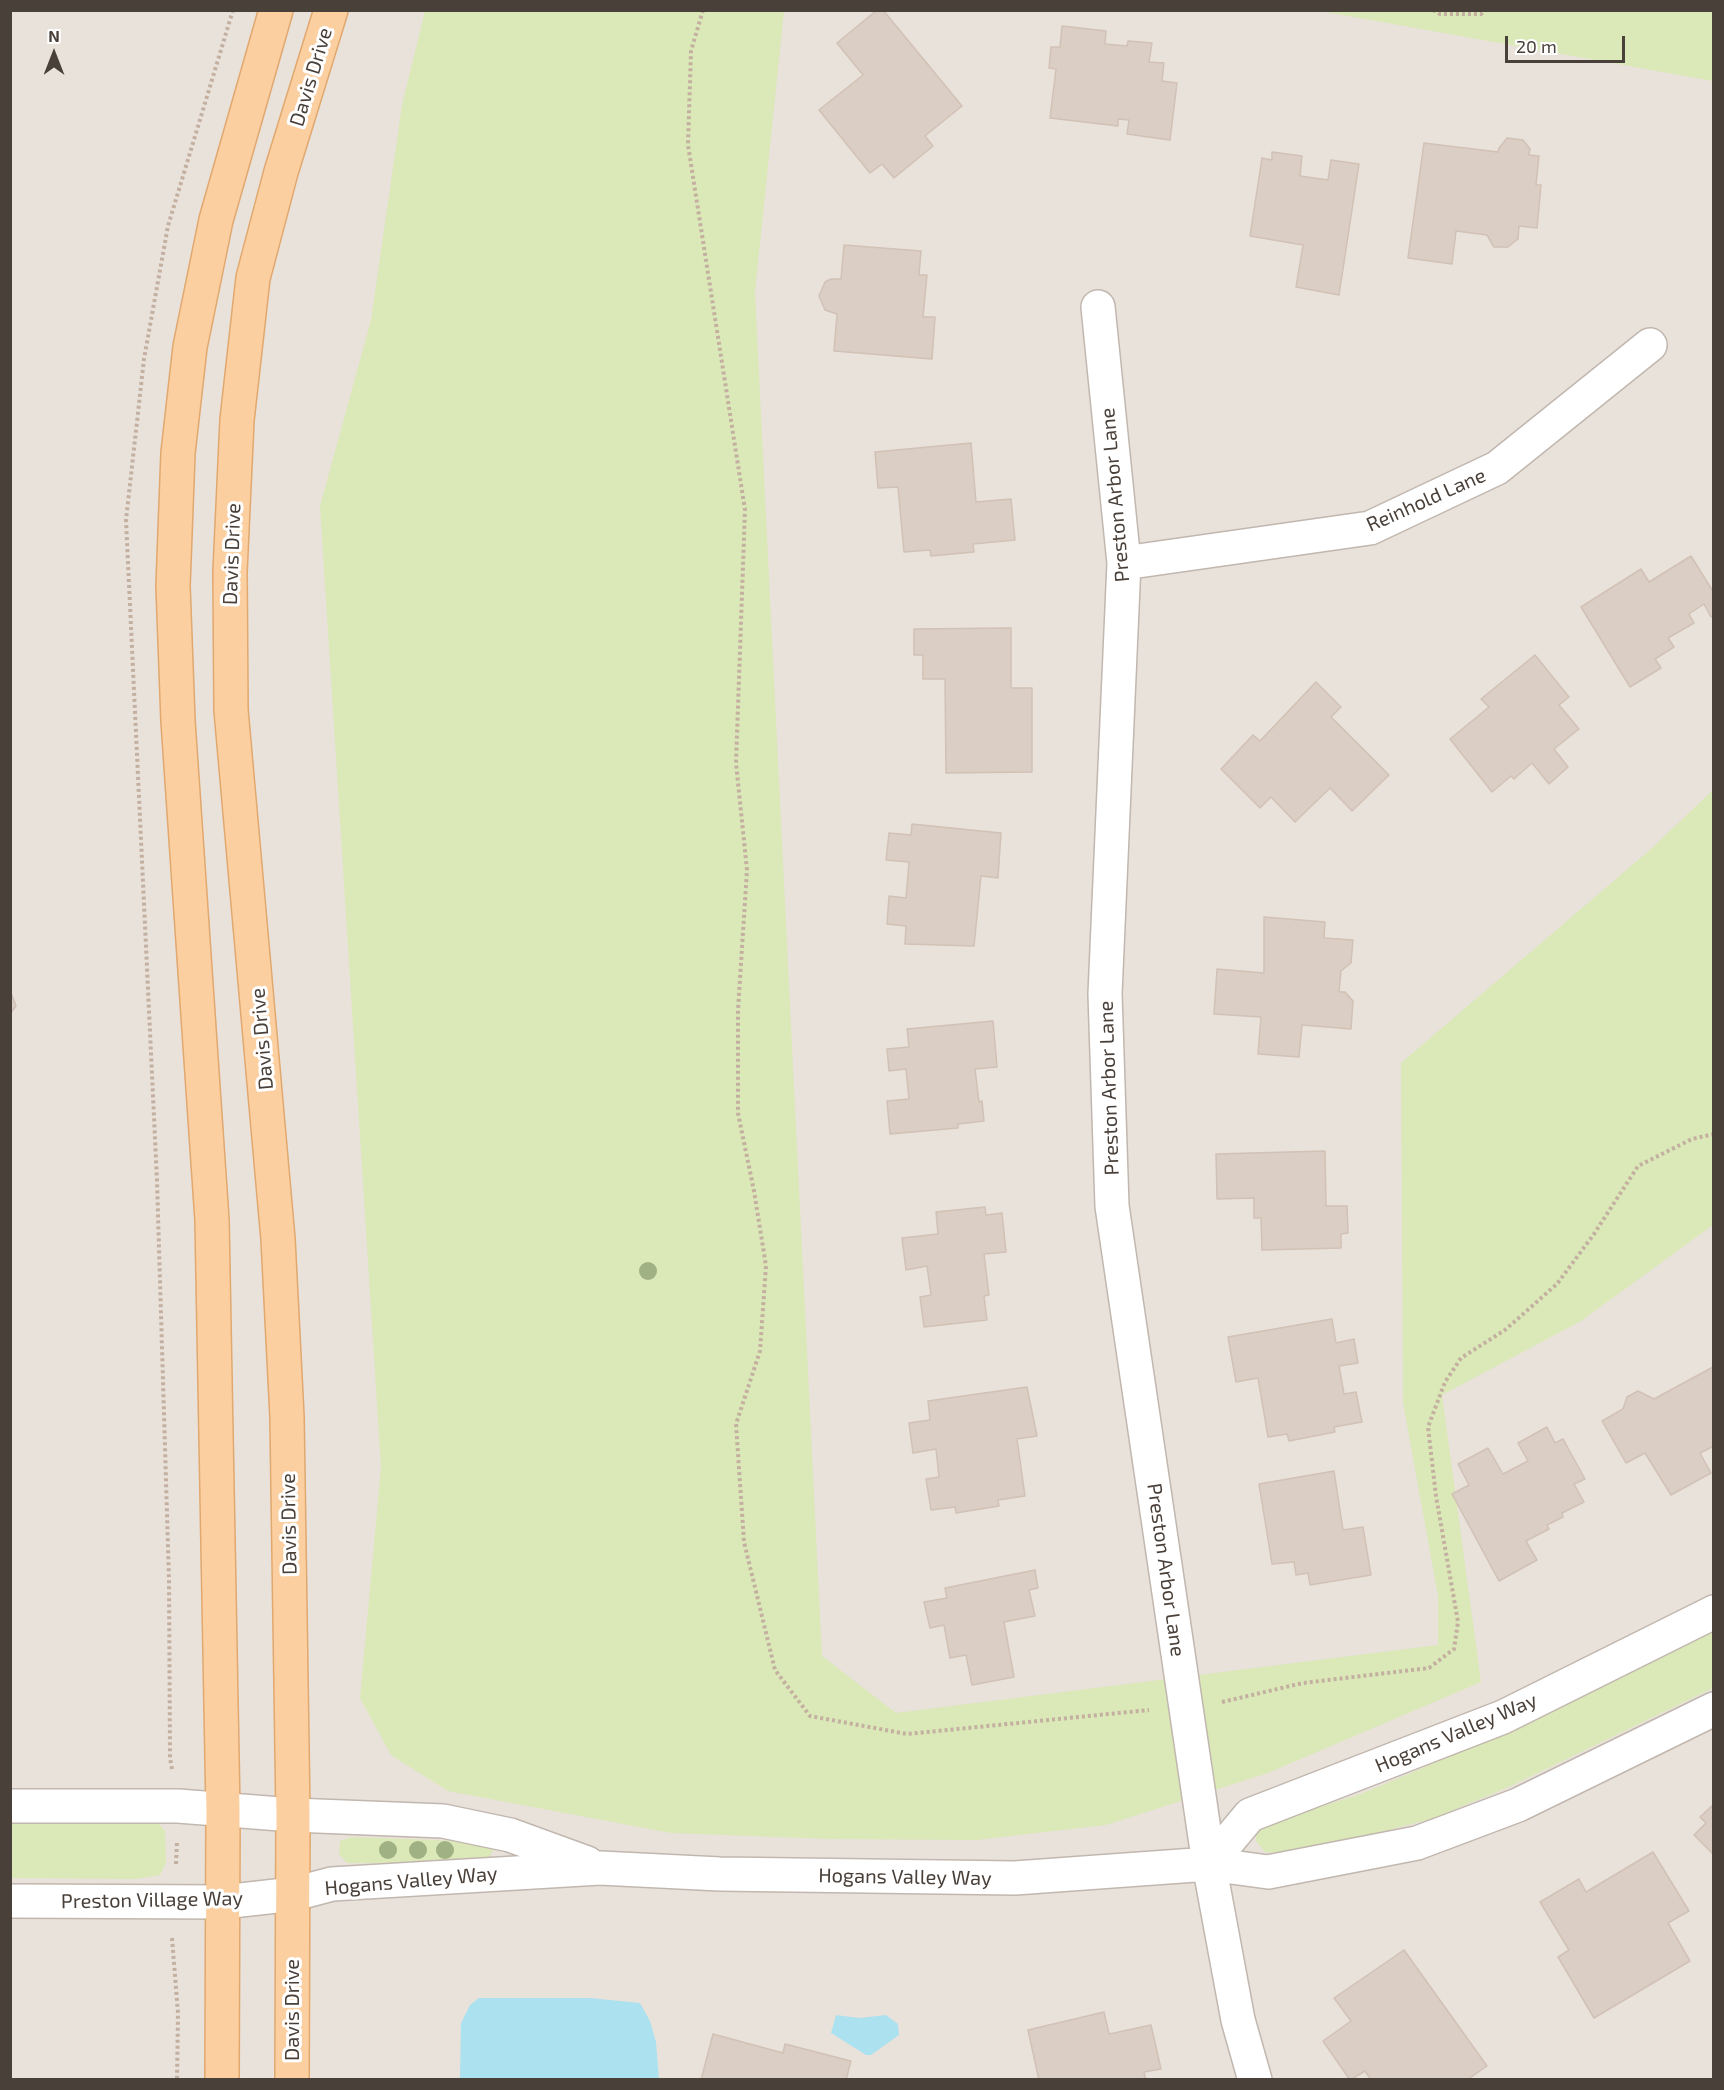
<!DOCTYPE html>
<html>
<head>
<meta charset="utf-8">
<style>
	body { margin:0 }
	#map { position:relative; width:1724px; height:2090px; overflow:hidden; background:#f6f1ec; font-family:"Exo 2",sans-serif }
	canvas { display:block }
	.frame { position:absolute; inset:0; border:12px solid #4a403a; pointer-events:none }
	.north { position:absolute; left:24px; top:24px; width:60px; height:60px; -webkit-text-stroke:4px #fff; paint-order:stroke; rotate:0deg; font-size:16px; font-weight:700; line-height:24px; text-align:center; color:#4a403a }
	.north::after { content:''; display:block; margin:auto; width:21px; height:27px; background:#4a403a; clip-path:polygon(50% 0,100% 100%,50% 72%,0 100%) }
	.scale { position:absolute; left:1505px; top:36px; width:120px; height:27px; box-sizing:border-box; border:3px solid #4a403a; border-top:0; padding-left:8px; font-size:18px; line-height:21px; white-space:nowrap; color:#4a403a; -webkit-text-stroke:4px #fff; paint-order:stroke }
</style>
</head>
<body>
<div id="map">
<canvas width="1724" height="2090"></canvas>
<div class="frame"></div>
<div class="north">N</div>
<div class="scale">20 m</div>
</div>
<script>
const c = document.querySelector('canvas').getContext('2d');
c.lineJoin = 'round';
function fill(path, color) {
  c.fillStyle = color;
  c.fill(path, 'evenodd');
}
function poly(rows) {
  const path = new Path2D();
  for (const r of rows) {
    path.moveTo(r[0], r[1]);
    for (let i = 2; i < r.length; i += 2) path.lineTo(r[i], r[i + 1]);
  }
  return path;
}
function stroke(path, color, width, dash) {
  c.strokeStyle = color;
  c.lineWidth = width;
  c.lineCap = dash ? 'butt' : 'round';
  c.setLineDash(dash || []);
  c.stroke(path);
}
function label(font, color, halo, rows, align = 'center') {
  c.font = font + ' "Exo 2",sans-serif';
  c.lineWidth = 6;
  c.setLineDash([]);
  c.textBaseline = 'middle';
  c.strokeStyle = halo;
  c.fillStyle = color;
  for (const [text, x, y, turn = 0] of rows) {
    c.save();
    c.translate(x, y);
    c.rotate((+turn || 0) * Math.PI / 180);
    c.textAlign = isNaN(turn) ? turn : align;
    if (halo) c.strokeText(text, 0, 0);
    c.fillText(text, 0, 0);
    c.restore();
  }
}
const residential = poly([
	[10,11,1713,11,1713,2079,11,2079]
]);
const green = poly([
	[425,11,784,11,755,292,822,1656,896,1713,1438,1645,1438,1596,1403,1403,1401,1063,1651,849,1713,790,1713,1225,1581,1321,1442,1395,1481,1682,1268,1773,1106,1825,976,1840,829,1839,671,1833,448,1791,391,1755,360,1698,381,1467,320,506,371,320,402,105],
	[1320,11,1713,11,1713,81],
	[1713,1624,1713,1688,1509,1787,1431,1819,1295,1854,1265,1852,1256,1841,1256,1831,1275,1821,1361,1794,1451,1756],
	[11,1816,157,1822,165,1831,166,1862,160,1875,136,1879,11,1878],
	[352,1837,486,1842,493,1851,488,1859,481,1863,347,1863,339,1854,340,1841]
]);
const water = poly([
	[479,1998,590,1998,640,2003,650,2021,656,2042,659,2079,460,2079,461,2023,470,2005],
	[836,2015,859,2018,886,2015,898,2024,899,2035,871,2055,866,2055,831,2033]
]);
const building = poly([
	[877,10,883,10,962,106,925,136,933,146,894,178,882,164,870,173,819,110,863,75,837,43,877,10],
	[1062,26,1106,31,1105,44,1127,46,1128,41,1152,43,1149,62,1164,63,1162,81,1177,83,1170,140,1127,134,1129,120,1118,119,1118,126,1050,118,1056,69,1049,68,1051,47,1060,47,1062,26],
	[1507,138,1523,140,1530,149,1529,155,1539,156,1536,185,1541,185,1537,228,1519,226,1518,239,1508,247,1494,247,1487,235,1456,231,1452,264,1408,258,1424,143,1498,152,1499,148,1507,138],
	[1272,152,1302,156,1300,176,1328,180,1331,160,1359,164,1339,295,1296,287,1303,245,1250,236,1262,158,1272,160,1272,152],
	[844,245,921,251,919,275,927,275,923,317,935,317,932,359,834,351,837,314,825,310,819,296,825,282,831,279,841,279,844,245],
	[971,443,976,502,1011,499,1015,540,973,544,974,552,931,556,930,550,904,552,898,487,878,488,875,452,971,443],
	[1691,556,1714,593,1714,615,1711,617,1704,604,1689,614,1694,623,1668,638,1674,647,1655,659,1661,668,1630,687,1581,607,1641,569,1649,582,1691,556],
	[1011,628,1011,688,1032,688,1032,772,946,773,945,679,923,679,923,655,914,655,914,629,1011,628],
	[1535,655,1569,697,1559,705,1579,729,1554,749,1568,767,1549,784,1532,763,1514,779,1511,776,1492,792,1450,739,1489,707,1481,699,1535,655],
	[1316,682,1341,707,1331,717,1389,775,1352,811,1330,788,1295,822,1271,797,1260,808,1221,769,1253,735,1260,741,1316,682],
	[912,824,1001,833,998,878,981,876,974,946,905,944,906,926,887,924,889,896,906,898,909,862,886,860,889,833,911,835,912,824],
	[1264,917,1325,922,1324,938,1353,940,1351,963,1341,971,1339,992,1345,992,1353,1001,1351,1029,1302,1025,1299,1057,1258,1054,1261,1017,1214,1014,1217,969,1264,973,1264,917],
	[10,990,16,1006,10,1014,10,990],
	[993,1021,997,1067,975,1069,979,1102,982,1101,984,1121,958,1124,958,1128,890,1134,887,1101,909,1099,906,1069,889,1071,887,1049,909,1047,907,1029,993,1021],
	[1325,1151,1326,1206,1347,1206,1348,1233,1341,1234,1341,1248,1262,1250,1261,1218,1254,1218,1254,1198,1217,1199,1216,1154,1325,1151],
	[985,1207,986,1215,1002,1213,1006,1252,984,1254,989,1295,984,1296,987,1320,924,1327,920,1297,931,1295,927,1266,906,1270,902,1238,938,1234,936,1212,985,1207],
	[1332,1319,1336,1343,1354,1339,1358,1363,1339,1366,1344,1394,1356,1392,1362,1422,1334,1427,1335,1432,1289,1441,1287,1434,1268,1437,1258,1378,1236,1382,1228,1337,1332,1319],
	[1713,1367,1714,1446,1700,1453,1711,1473,1671,1495,1645,1453,1626,1463,1602,1421,1623,1409,1627,1397,1638,1391,1654,1399,1713,1367],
	[1027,1387,1037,1436,1017,1439,1025,1496,998,1500,999,1506,956,1513,955,1507,931,1510,926,1479,939,1477,936,1449,913,1453,909,1423,930,1420,928,1401,1027,1387],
	[1547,1427,1555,1443,1563,1439,1585,1479,1574,1484,1584,1502,1562,1513,1563,1517,1547,1525,1549,1529,1526,1541,1537,1560,1499,1581,1452,1494,1469,1485,1458,1464,1488,1448,1503,1474,1528,1461,1518,1443,1547,1427],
	[1334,1471,1343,1530,1363,1527,1371,1575,1310,1585,1308,1573,1296,1575,1294,1562,1272,1564,1259,1484,1334,1471],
	[1035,1570,1038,1588,1029,1590,1035,1616,1004,1622,1014,1677,972,1685,966,1655,950,1658,944,1625,930,1628,924,1602,947,1598,945,1588,1035,1570],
	[1714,1804,1714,1855,1694,1835,1706,1823,1700,1817,1714,1804],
	[1653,1852,1689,1911,1668,1923,1690,1961,1594,2018,1558,1957,1569,1950,1540,1902,1579,1879,1586,1892,1653,1852],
	[1404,1950,1487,2066,1467,2080,1371,2080,1365,2071,1350,2080,1323,2041,1351,2021,1334,1998,1404,1950],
	[1104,2012,1109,2034,1151,2025,1161,2069,1144,2072,1146,2080,1039,2080,1028,2030,1104,2012],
	[713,2034,783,2053,785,2044,851,2061,846,2080,701,2080,713,2034]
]);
const path = poly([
	[703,10,691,51,688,145,745,510,736,763,747,870,738,1010,738,1113,754,1191,766,1266,760,1351,736,1424,744,1542,775,1670,810,1716,907,1734,1149,1710],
	[1433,10,1440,14,1481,14,1485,10],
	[1222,1702,1303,1683,1429,1668,1454,1649,1458,1622,1436,1496,1428,1427,1445,1382,1461,1358,1505,1330,1557,1284,1594,1234,1638,1166,1692,1139,1714,1134],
	[172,1769,170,1758,169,1580,157,1181,126,520,144,359,168,226,233,10],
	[176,1864,177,1842],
	[172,1938,178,2013,177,2080]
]);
const minor = poly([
	[1098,307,1124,563,1105,994,1112,1206,1209,1864,1238,2020,1255,2080],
	[1124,563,1370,528,1497,468,1650,345],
	[10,1806,178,1806,293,1815,443,1821,510,1835,587,1863],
	[1209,1864,1250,1815,1503,1717,1714,1612],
	[10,1901,223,1902,294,1894,332,1884,600,1868,720,1874,1015,1878,1209,1864,1268,1872,1417,1843,1518,1805,1714,1709]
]);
const primary = poly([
	[222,2080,223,1811,212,1220,178,721,173,586,178,453,190,347,216,220,276,10],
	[292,2080,293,1815,287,1417,278,1239,231,710,230,572,237,420,253,278,281,172,331,10]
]);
const trees = [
	[648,1271],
	[388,1850],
	[418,1850],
	[445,1850]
];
const streetNames = [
	["Davis Drive",311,77,-73],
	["Preston Arbor Lane",1115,495,-95],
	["Reinhold Lane",1426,500,-24],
	["Davis Drive",232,554,-88],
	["Davis Drive",262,1039,-95],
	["Preston Arbor Lane",1109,1088,-92],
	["Davis Drive",289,1524,-91],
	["Preston Arbor Lane",1166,1570,82],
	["Hogans Valley Way",1456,1733,-23],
	["Hogans Valley Way",905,1877,1],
	["Hogans Valley Way",411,1881,-5],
	["Preston Village Way",152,1900,-1],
	["Davis Drive",292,2010,-90]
];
fill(residential, '#e9e2db');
fill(green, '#dbe8b7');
fill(water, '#ace1ef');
fill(building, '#dacec5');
stroke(building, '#d2c1b5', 1.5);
stroke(minor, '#c1b7af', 36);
stroke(primary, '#e1a86f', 36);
stroke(path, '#c3b0a0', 4, [3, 3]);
stroke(minor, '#fff', 33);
stroke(primary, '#fbcfa0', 33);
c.fillStyle = '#a0b183';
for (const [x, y] of trees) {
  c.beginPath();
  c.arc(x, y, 9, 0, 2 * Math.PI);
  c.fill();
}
label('20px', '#4a403a', '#fff', streetNames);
</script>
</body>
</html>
